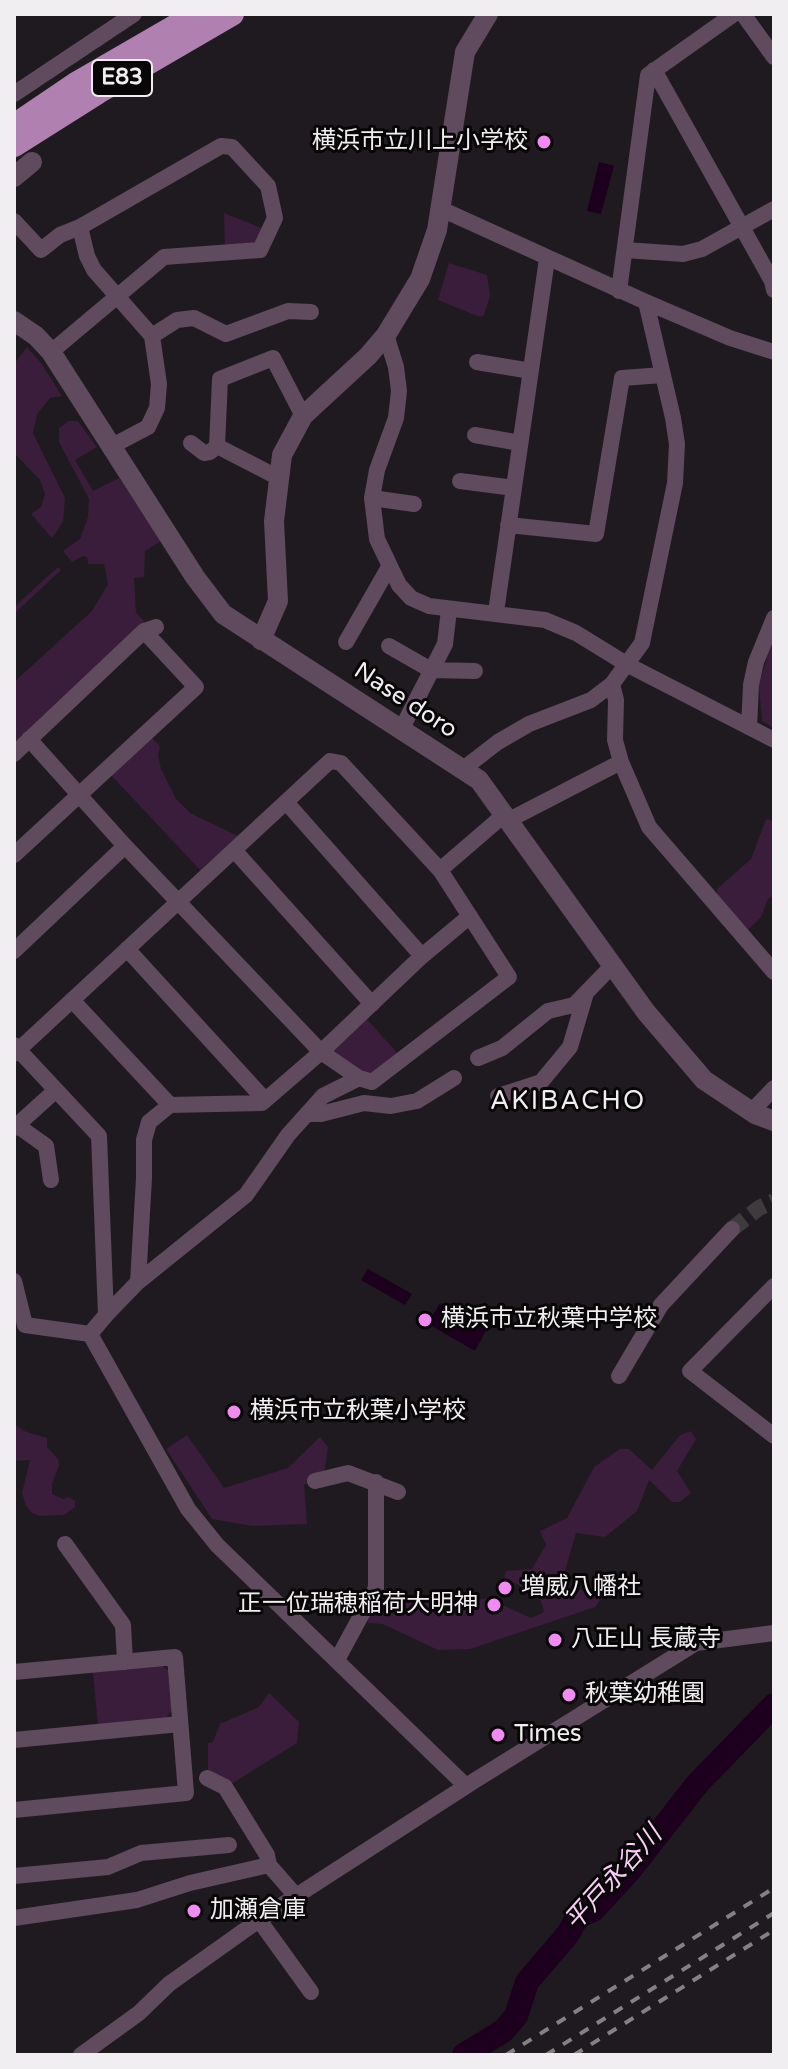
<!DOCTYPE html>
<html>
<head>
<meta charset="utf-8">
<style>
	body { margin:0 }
	#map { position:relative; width:788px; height:2069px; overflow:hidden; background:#1f1a1f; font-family:"Varela Round",sans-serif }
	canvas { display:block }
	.frame { position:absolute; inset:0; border:16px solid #f1eef1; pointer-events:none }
</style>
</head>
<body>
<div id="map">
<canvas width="788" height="2069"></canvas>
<div class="frame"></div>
</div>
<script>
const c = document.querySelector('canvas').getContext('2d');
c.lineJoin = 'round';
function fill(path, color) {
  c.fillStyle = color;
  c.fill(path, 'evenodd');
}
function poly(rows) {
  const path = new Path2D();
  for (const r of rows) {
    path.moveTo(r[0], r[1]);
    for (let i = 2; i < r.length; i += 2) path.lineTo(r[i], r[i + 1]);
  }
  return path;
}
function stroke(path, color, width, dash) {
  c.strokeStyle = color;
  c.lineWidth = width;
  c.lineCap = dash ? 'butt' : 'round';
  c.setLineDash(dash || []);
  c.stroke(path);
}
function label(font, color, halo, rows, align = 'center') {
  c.font = font + ' "Varela Round","Noto Sans JP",sans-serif';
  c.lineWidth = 6;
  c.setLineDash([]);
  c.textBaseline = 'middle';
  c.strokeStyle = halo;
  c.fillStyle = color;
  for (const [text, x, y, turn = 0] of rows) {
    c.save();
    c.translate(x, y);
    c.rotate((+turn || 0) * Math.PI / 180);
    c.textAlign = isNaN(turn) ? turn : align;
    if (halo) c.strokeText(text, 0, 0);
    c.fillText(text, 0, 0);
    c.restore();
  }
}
const green = poly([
	[224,213,264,229,257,245,225,247],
	[449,263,487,275,490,296,484,315,480,317,438,300],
	[27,347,41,363,62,396,50,398,37,414,33,433,65,498,63,522,52,538,31,514,41,507,45,494,40,480,14,453,14,364],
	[69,421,78,421,97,447,75,460,93,491,119,478,161,541,145,551,144,577,134,578,136,613,145,622,14,746,14,682,92,611,108,584,104,564,88,564,87,557,83,556,72,562,63,551,80,539,88,517,89,499,59,442,59,428],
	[58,567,61,570,14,614,14,607],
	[774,632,774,728,762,721,759,685],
	[151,737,160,746,158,755,161,769,176,799,190,813,238,836,200,870,111,775],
	[766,819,773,821,774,896,768,899,761,917,746,932,718,899,717,889,751,859],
	[366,1018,398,1054,371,1077,327,1054],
	[14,1424,24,1431,47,1438,47,1447,58,1459,59,1465,52,1484,52,1494,63,1499,69,1497,75,1501,75,1507,64,1515,39,1516,32,1513,26,1506,22,1493,30,1460,14,1461],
	[691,1431,696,1439,677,1471,691,1493,680,1502,672,1502,649,1480,637,1511,605,1537,576,1533,565,1571,539,1580,551,1592,581,1590,604,1595,595,1607,470,1649,438,1650,383,1624,368,1623,368,1615,396,1599,472,1602,487,1598,531,1618,544,1612,539,1595,504,1578,506,1571,532,1569,546,1545,540,1531,567,1518,594,1467,620,1449,629,1449,652,1470,680,1435],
	[187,1435,224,1488,288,1468,320,1437,328,1447,324,1474,304,1485,307,1524,252,1526,212,1519,166,1449],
	[161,1665,169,1671,173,1709,166,1718,98,1726,93,1672],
	[269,1693,299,1722,297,1743,228,1786,208,1775,208,1743,213,1742,220,1724,259,1707]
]);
const water = poly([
	[599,162,614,166,601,214,587,211],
	[368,1269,412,1294,405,1305,361,1280],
	[440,1303,487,1329,475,1351,428,1324]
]);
const river = poly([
	[464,2055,503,2031,516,2016,527,1982,568,1934,578,1916,593,1910,629,1871,698,1783,774,1705]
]);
const minorTunnel = poly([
	[732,1229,759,1208,774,1201]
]);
const minor = poly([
	[743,14,774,57],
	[654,70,772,281,774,290],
	[14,94,134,14],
	[441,209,646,302,730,338,774,352],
	[14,221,41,250,60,235,80,227,221,146,232,147,268,186,275,218,260,250,164,257,51,352],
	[80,227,87,256,94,270,152,336],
	[625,250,683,254,702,249,774,209],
	[619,291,648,75,734,14],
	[646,302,673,418,677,444,675,483,642,643,612,684,616,700,615,740,621,762,649,827,774,972],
	[386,335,396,367,399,391,396,418,377,470,372,498,377,539,399,585,411,598,429,606,545,620,576,633,628,665,774,740],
	[477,362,531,371],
	[475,435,520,443],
	[191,443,204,453,210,452,217,446],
	[112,446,148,427,157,408,159,384,152,336,177,320,194,318,226,334,288,311,311,312],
	[279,478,217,446,220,379,273,358,303,416],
	[460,481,514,488],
	[372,498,414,504],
	[508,525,596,534,622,378,663,375],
	[496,612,547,259],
	[346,642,389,567],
	[389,646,431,670,475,671],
	[749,727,751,685,756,662,774,618],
	[401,730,445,644,449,610],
	[29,739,125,846,321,1052,359,1078,323,1096,288,1135,246,1195,138,1282,106,1315],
	[14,754,144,631,156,627],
	[463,769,498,742,529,724,591,700,612,684],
	[286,802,422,956],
	[509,820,621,762],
	[234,850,372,1004],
	[14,855,196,687,144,631],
	[127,949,265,1100],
	[14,951,125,846],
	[72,1000,170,1105],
	[14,1045,99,1136,106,1315,90,1334,188,1509,217,1545,466,1786],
	[14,1054,330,761,341,763,440,870,505,814],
	[478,1058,502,1048,548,1011,574,1005,613,965],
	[359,1078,372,1082,509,977,440,870],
	[498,1096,541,1082,570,1047,586,993],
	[751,1112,774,1088],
	[307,1114,321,1114,364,1103,391,1106,417,1101,454,1078],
	[18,1126,46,1146,51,1180],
	[14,1128,56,1090],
	[14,1281,25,1325,90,1334],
	[138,1282,144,1178,144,1140,149,1122,170,1105,262,1103,321,1052,422,956,470,916],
	[774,1286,690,1371,774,1436],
	[619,1376,661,1305,732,1229],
	[315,1481,348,1473,398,1492],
	[65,1544,123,1625,125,1662],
	[337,1660,376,1588,376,1482],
	[14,1672,175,1657,186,1793,14,1810],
	[14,1740,180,1724],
	[207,1778,225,1787,267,1855,269,1865],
	[14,1876,108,1867,141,1853,229,1845],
	[14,1918,137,1900,190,1883,269,1865,296,1896],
	[259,1920,311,1992],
	[81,2055,139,2013,169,1984,259,1920,474,1781,696,1643,774,1633]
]);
const tertiary = poly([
	[14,177,32,162],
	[14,321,36,336,51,352,195,577,223,614,479,780,646,1012,704,1080,755,1114,774,1121],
	[261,640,278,601,274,521,282,455,303,416,368,356,386,335,420,279,437,230,465,52,488,14]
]);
const trunk = poly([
	[14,126,76,84,197,14],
	[14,145,98,92,232,14]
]);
const rail = poly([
	[506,2055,774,1888],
	[546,2055,774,1913],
	[574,2055,774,1930]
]);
const markers = [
	[544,142,8,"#f28af3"],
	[425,1320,8,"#f28af3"],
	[234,1412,8,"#f28af3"],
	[505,1588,8,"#f28af3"],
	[494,1605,8,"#f28af3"],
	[555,1640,8,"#f28af3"],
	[569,1695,8,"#f28af3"],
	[498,1735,8,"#f28af3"],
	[194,1911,8,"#f28af3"]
];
const shields = [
	[122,78,60]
];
const shieldNames = [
	["E83",122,78]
];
const poiNames = [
	["横浜市立川上小学校",528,142,"right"],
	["横浜市立秋葉中学校",441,1320],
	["横浜市立秋葉小学校",250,1412],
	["増威八幡社",521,1588],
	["正一位瑞穂稲荷大明神",478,1605,"right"],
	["八正山 長蔵寺",571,1640],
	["秋葉幼稚園",585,1695],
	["Times",514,1735],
	["加瀬倉庫",210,1911]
];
const streetNames = [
	["Nase doro",405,701,33]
];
const neighbourhoodNames = [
	["AKIBACHO",568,1102]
];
const waterNames = [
	["平戸永谷川",614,1879,-48]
];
fill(green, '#3a1d3a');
fill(water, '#1c001d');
stroke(river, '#1c001d', 24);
stroke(minorTunnel, '#3e3a3e', 16, [16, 8]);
stroke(minor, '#5f4a5e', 16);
stroke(tertiary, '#5f4a5e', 20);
stroke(trunk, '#b081b0', 24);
stroke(rail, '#848084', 4, [10, 10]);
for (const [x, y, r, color] of markers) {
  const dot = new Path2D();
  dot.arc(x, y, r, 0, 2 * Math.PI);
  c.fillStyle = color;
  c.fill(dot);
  stroke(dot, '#080607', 3);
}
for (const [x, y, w] of shields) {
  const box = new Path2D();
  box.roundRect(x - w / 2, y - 18, w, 36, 6);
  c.fillStyle = '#080607';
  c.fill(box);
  stroke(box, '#f1eef1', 2);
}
label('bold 22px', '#f1eef1', null, shieldNames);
label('24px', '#f1eef1', '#080607', poiNames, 'left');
label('24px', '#f1eef1', '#080607', streetNames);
c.letterSpacing = '2px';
label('26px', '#f1eef1', '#080607', neighbourhoodNames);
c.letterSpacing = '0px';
label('italic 26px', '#f9cdf8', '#080607', waterNames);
</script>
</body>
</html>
